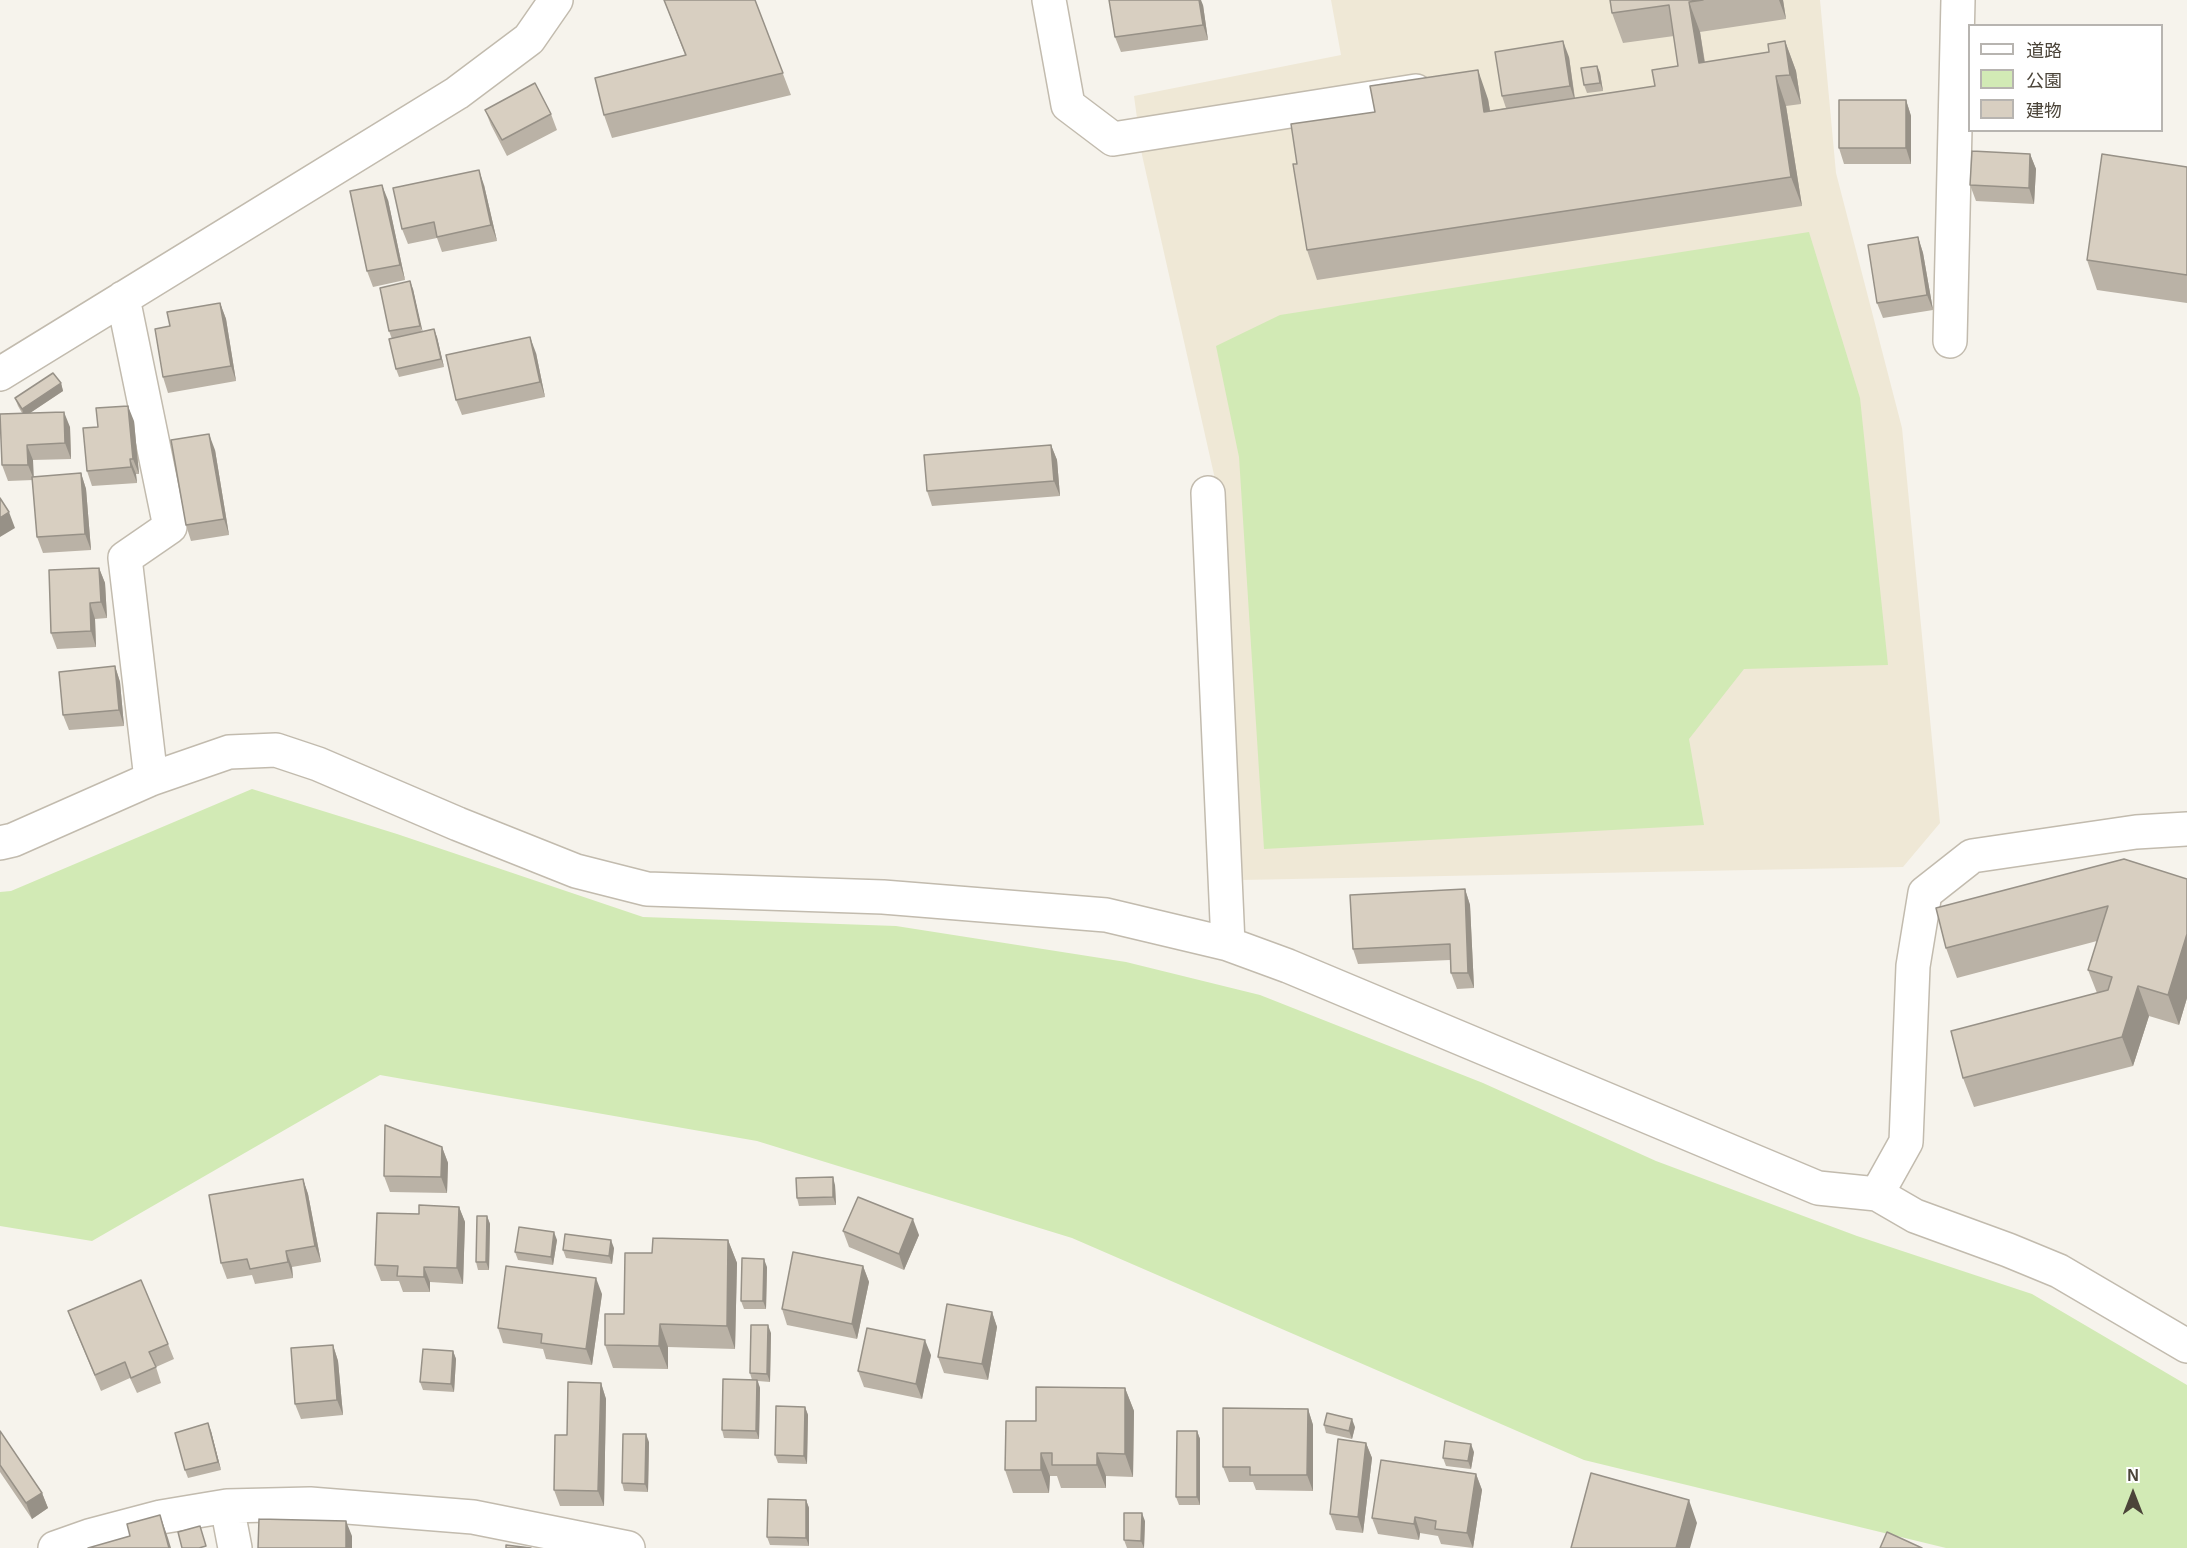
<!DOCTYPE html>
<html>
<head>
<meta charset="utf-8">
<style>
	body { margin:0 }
	#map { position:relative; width:2187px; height:1548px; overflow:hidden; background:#f6f3ec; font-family:Helvetica,"Noto Sans JP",sans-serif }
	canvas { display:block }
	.legend { position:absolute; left:1968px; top:24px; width:195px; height:108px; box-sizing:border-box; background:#fff; border:2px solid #b7b4b0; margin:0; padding:8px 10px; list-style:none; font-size:18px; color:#4b4439 }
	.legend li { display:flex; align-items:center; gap:12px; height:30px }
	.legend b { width:30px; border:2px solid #b7b4b0 }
	.north { position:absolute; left:2103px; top:1464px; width:60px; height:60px; -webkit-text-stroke:4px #fff; paint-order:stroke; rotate:0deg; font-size:16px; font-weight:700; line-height:24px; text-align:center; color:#4b4439 }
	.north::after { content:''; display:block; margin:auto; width:21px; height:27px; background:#4b4439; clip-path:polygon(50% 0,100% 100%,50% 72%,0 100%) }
</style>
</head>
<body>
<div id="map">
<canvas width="2187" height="1548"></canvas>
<ul class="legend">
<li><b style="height:8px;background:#fff"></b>道路</li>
<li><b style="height:16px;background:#d2eab5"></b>公園</li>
<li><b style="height:16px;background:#d8cfc1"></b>建物</li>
</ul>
<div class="north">N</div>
</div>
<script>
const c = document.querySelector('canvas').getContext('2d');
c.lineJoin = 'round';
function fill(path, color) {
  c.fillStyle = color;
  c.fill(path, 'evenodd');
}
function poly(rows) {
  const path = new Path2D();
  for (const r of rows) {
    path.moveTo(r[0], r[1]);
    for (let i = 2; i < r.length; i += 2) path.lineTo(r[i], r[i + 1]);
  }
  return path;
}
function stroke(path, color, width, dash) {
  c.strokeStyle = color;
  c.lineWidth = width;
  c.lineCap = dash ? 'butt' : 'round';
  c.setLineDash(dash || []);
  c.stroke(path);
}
const education = poly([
	[1331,0,1820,0,1836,173,1902,428,1940,823,1903,867,1241,880,1217,488,1142,155,1134,96,1341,55]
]);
const green = poly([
	[1809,232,1860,398,1888,665,1744,669,1689,739,1704,825,1264,849,1239,457,1216,346,1280,315],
	[252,789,397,834,643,917,896,926,1126,962,1260,995,1483,1083,1656,1161,1857,1236,2032,1294,2187,1385,2187,1548,1946,1548,1584,1460,1072,1238,757,1141,380,1075,92,1241,0,1226,0,892,11,891]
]);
const minor = poly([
	[1049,0,1068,105,1113,139,1416,91],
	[123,298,170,527,125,558,151,779],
	[1950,341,1958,0],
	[0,374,457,93,529,39,556,0],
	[1208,493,1228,944],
	[0,843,13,840,151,779,229,752,276,750,318,764,458,824,576,871,647,889,883,897,1106,915,1228,944,1288,966,1818,1188,1877,1194,1915,1216,2008,1250,2059,1271,2187,1346],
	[1877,1194,1906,1142,1913,966,1925,893,1972,856,2136,832,2187,829],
	[227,1506,235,1548],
	[55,1548,89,1536,161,1517,227,1506,310,1504,473,1517,628,1548]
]);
const wall = poly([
	[664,0,755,0,791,95,612,138,604,115,685,55],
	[1610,0,1783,0,1786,19,1700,32,1705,62,1769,52,1785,41,1796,71,1801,104,1786,106,1802,206,1317,280,1307,250,1297,164,1488,99,1490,111,1506,108,1502,96,1569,57,1575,98,1655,86,1678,66,1674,36,1623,43,1612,13],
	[1203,5,1208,40,1121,52,1115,37],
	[1597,66,1600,73,1603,91,1587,93,1584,85],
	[1906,100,1911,116,1911,164,1844,164,1839,148],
	[485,110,551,114,557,130,507,156,491,125],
	[2030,154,2036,169,2034,204,1976,201,1970,185],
	[2187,167,2187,303,2097,290,2087,260],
	[484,185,497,241,442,252,437,238,408,244,402,229],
	[388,200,405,280,373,287,367,271],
	[1918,237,1923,253,1933,310,1883,318,1877,303],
	[413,289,422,332,437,337,444,367,399,377,396,369,392,339,389,331],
	[220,303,226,319,236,381,168,393,163,377,170,326],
	[536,353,545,397,462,415,456,400],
	[61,383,63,391,30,413,70,427,71,459,33,460,33,477,81,473,86,489,91,550,43,553,37,537,33,480,8,481,2,465,22,413,18,406,15,398],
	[134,421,139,474,136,474,137,483,92,486,87,471,98,427],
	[1051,445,1057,460,1060,496,932,506,927,491],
	[215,450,229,535,191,541,186,525],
	[99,568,105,583,107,618,95,619,96,647,57,649,51,633],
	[115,666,120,682,124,726,69,730,63,715],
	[2187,879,2187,998,2179,1025,2149,1016,2133,1066,1974,1107,1963,1078,2097,993,2088,970,2097,941,1957,978,1946,948],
	[1465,889,1470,905,1474,988,1457,989,1451,973,1450,960,1358,964,1353,949],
	[442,1147,448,1163,447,1193,390,1192,384,1176],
	[303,1179,308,1194,321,1262,292,1267,293,1278,255,1284,252,1275,227,1279,221,1263],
	[835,1185,836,1205,799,1206,797,1198],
	[459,1207,465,1222,463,1284,430,1282,430,1292,403,1292,399,1281,381,1281,375,1265,419,1214],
	[487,1216,490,1224,489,1270,478,1270,476,1262],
	[843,1231,919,1235,904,1270,849,1247],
	[557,1240,553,1265,518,1260,515,1252],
	[728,1240,737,1263,735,1349,668,1347,668,1369,613,1368,605,1345,624,1314,652,1253],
	[614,1248,612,1264,566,1258,563,1250],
	[863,1266,869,1282,857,1339,787,1325,782,1309],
	[767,1267,766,1309,744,1309,741,1301],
	[602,1294,592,1365,546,1359,543,1349,503,1343,498,1328],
	[68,1311,168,1344,174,1359,156,1367,161,1383,137,1393,130,1378,101,1391,74,1327],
	[992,1312,997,1327,988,1380,944,1373,938,1357],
	[771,1333,770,1382,758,1381,760,1388,759,1439,724,1438,722,1430,752,1380,750,1373],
	[333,1345,338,1361,343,1415,301,1419,295,1404],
	[453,1351,456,1359,454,1392,423,1390,420,1382],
	[931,1355,922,1399,864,1387,858,1371],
	[601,1383,606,1399,604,1506,560,1506,554,1490,567,1435],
	[1125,1388,1134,1411,1133,1477,1106,1476,1106,1488,1061,1488,1057,1476,1050,1476,1049,1493,1013,1493,1005,1470],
	[805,1407,808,1415,807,1464,778,1463,775,1455],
	[1308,1409,1313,1425,1313,1491,1256,1490,1253,1482,1229,1482,1223,1467],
	[1324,1425,1355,1427,1352,1439,1326,1433],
	[0,1431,42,1493,48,1508,32,1519,0,1472],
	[211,1431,221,1470,188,1478,185,1470],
	[1197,1431,1200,1439,1200,1505,1179,1505,1176,1497],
	[649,1442,648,1492,624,1491,622,1483],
	[1366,1443,1372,1458,1363,1533,1336,1530,1330,1514],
	[1474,1452,1471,1469,1446,1466,1443,1458],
	[1476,1474,1482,1490,1473,1548,1441,1544,1438,1536,1420,1533,1419,1540,1378,1534,1372,1518],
	[806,1500,809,1508,809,1546,770,1545,767,1537],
	[1145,1521,1144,1548,1127,1548,1124,1540]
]);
const shadedWall = poly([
	[1199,0,1201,0,1203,5,1208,40,1203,25],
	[1779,0,1783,0,1786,19],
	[1689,2,1700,32,1709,92,1699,63],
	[1563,41,1569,57,1575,101,1570,86],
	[1785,41,1796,71,1801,104,1790,75],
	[1597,66,1600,73,1603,91,1600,83],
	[1478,70,1488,99,1495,141,1484,112],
	[1776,76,1786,106,1802,206,1791,177],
	[1906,100,1911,116,1911,164,1906,148],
	[2030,154,2036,169,2034,204,2029,188],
	[479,170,484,185,497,241,491,225],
	[382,185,388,200,405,280,400,265],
	[1918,237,1923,253,1933,310,1927,295],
	[410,281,413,289,423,333,420,326],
	[220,303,226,319,236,381,231,366],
	[434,329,437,337,444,367,441,359],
	[530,337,536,353,545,397,540,382],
	[61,383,63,391,24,417,22,409],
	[128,406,134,421,139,474,133,459],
	[64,412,70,427,71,459,65,443],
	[209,434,215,450,229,535,224,519],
	[27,445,33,460,34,480,28,465],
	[1051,445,1057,460,1060,496,1054,481],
	[130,459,136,474,137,483,131,467],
	[81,473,86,489,91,550,85,534],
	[9,512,15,528,0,537,0,518],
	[99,568,105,583,107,618,101,602],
	[90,603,95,619,96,647,91,631],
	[115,666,120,682,124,726,119,710],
	[1465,889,1470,905,1474,988,1468,973],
	[2187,934,2187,998,2179,1025,2168,995],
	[2138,986,2149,1016,2133,1066,2122,1037],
	[442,1147,448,1163,447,1193,441,1177],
	[833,1177,835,1185,836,1205,833,1197],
	[303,1179,308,1194,321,1262,315,1246],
	[459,1207,465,1222,463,1284,457,1268],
	[487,1216,490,1224,489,1270,486,1262],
	[913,1219,919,1235,904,1270,899,1254],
	[554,1232,557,1240,553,1265,551,1257],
	[611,1240,614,1248,612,1264,609,1256],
	[728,1240,737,1263,735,1349,727,1326],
	[286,1251,292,1267,293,1278,288,1262],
	[764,1259,767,1267,766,1309,763,1301],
	[863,1266,869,1282,857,1339,852,1324],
	[424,1267,430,1282,430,1292,424,1277],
	[596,1278,602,1294,592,1365,586,1349],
	[992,1312,997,1327,988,1380,982,1364],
	[660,1324,668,1347,668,1369,659,1346],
	[768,1325,771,1333,770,1382,767,1374],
	[925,1340,931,1355,922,1399,916,1384],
	[333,1345,338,1361,343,1415,337,1400],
	[453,1351,456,1359,454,1392,451,1384],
	[757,1380,760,1388,759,1439,756,1431],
	[601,1383,606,1399,604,1506,598,1491],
	[1125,1388,1134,1411,1133,1477,1125,1454],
	[805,1407,808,1415,807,1464,804,1456],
	[1308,1409,1313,1425,1313,1491,1307,1475],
	[1352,1419,1355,1427,1352,1439,1349,1431],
	[208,1423,211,1431,221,1470,218,1462],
	[1197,1431,1200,1439,1200,1505,1197,1497],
	[646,1434,649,1442,648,1492,645,1484],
	[1366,1443,1372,1458,1363,1533,1358,1517],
	[1471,1444,1474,1452,1471,1469,1468,1461],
	[1041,1453,1050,1476,1049,1493,1041,1470],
	[1097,1453,1106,1476,1106,1488,1097,1465],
	[1476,1474,1482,1490,1473,1548,1467,1533],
	[42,1493,48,1508,32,1519,26,1503],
	[806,1500,809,1508,809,1546,806,1538],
	[1689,1500,1697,1523,1690,1548,1676,1548],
	[1142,1513,1145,1521,1144,1548,1141,1541],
	[160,1515,168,1538,171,1548,169,1548],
	[1415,1517,1420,1533,1419,1540,1414,1524],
	[346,1521,352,1536,352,1548,346,1548]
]);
const building = poly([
	[664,0,755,0,783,73,604,115,595,78,686,55,664,0],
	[1109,0,1199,0,1203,25,1115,37,1109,0],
	[1610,0,1703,0,1689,2,1699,63,1769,52,1768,44,1785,41,1790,75,1776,76,1791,177,1307,250,1293,164,1297,164,1291,124,1375,112,1370,86,1478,70,1484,112,1655,86,1652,70,1678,66,1669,5,1612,13,1610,0],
	[1563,41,1570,86,1502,96,1495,52,1563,41],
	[1597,66,1600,83,1584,85,1581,68,1597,66],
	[535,83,551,114,502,140,485,110,535,83],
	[1839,100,1906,100,1906,148,1839,148,1839,100],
	[1972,151,2030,154,2029,188,1970,185,1972,151],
	[2102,154,2187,167,2187,275,2087,260,2102,154],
	[479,170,491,225,437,237,434,222,402,229,393,188,479,170],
	[382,185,400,265,367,271,350,191,382,185],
	[1918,237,1927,295,1877,303,1868,245,1918,237],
	[410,281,420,326,389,331,380,288,410,281],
	[220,303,231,366,163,377,155,329,170,326,167,312,220,303],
	[434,329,441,359,396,369,389,339,434,329],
	[530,337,540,382,456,400,446,355,530,337],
	[53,373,61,383,22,409,15,398,53,373],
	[128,406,133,459,130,459,131,467,87,471,83,428,98,427,96,408,128,406],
	[64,412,65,443,27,445,28,465,2,465,0,414,64,412],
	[209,434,224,519,186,525,171,440,209,434],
	[1051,445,1054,481,927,491,924,455,1051,445],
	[81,473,85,534,37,537,32,477,81,473],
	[0,498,9,512,0,518,0,498],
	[99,568,101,602,90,603,91,631,51,633,49,570,99,568],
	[115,666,119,710,63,715,59,672,115,666],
	[2124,859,2187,879,2187,934,2168,995,2138,986,2122,1037,1963,1078,1951,1031,2108,990,2112,977,2088,970,2108,906,1946,948,1936,908,2124,859],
	[1465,889,1468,973,1451,973,1450,944,1353,949,1350,895,1465,889],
	[385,1125,442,1147,441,1177,384,1176,385,1125],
	[833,1177,833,1197,797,1198,796,1178,833,1177],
	[303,1179,315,1246,286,1251,288,1262,250,1269,247,1259,221,1263,209,1195,303,1179],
	[858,1197,913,1219,899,1254,843,1231,858,1197],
	[419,1205,459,1207,457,1268,424,1267,424,1277,397,1276,398,1266,375,1265,377,1213,419,1214,419,1205],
	[477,1216,487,1216,486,1262,476,1262,477,1216],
	[519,1227,554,1232,551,1257,515,1252,519,1227],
	[565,1234,611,1240,609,1256,563,1250,565,1234],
	[653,1238,728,1240,727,1326,660,1324,659,1346,605,1345,605,1314,624,1314,625,1253,652,1253,653,1238],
	[793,1252,863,1266,852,1324,782,1309,793,1252],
	[742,1258,764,1259,763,1301,741,1301,742,1258],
	[506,1266,596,1278,586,1349,541,1343,542,1334,498,1328,506,1266],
	[141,1280,168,1344,149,1352,156,1367,131,1378,125,1362,95,1375,68,1311,141,1280],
	[947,1304,992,1312,982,1364,938,1357,947,1304],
	[751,1325,768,1325,767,1374,750,1373,751,1325],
	[867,1328,925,1340,916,1384,858,1371,867,1328],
	[333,1345,337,1400,295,1404,291,1348,333,1345],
	[423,1349,453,1351,451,1384,420,1382,423,1349],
	[723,1379,757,1380,756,1431,722,1430,723,1379],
	[568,1382,601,1383,598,1491,554,1490,555,1435,567,1435,568,1382],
	[1036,1387,1125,1388,1125,1454,1097,1453,1097,1465,1052,1465,1052,1453,1041,1453,1041,1470,1005,1470,1006,1421,1036,1421,1036,1387],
	[776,1406,805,1407,804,1456,775,1455,776,1406],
	[1223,1408,1308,1409,1307,1475,1250,1475,1250,1467,1223,1467,1223,1408],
	[1327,1413,1352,1419,1349,1431,1324,1425,1327,1413],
	[208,1423,218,1462,185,1470,175,1433,208,1423],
	[0,1431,42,1493,26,1503,0,1465,0,1431],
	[1177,1431,1197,1431,1197,1497,1176,1497,1177,1431],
	[623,1434,646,1434,645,1484,622,1483,623,1434],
	[1338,1439,1366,1443,1358,1517,1330,1514,1338,1439],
	[1445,1441,1471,1444,1468,1461,1443,1458,1445,1441],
	[1381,1460,1476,1474,1467,1533,1435,1529,1436,1521,1415,1517,1414,1524,1372,1518,1381,1460],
	[1591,1473,1689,1500,1676,1548,1571,1548,1591,1473],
	[768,1499,806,1500,806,1538,767,1537,768,1499],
	[1124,1513,1142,1513,1141,1541,1124,1540,1124,1513],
	[160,1515,169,1548,88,1548,130,1536,127,1524,160,1515],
	[259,1519,346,1521,346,1548,258,1548,259,1519],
	[200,1526,206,1546,199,1548,182,1548,178,1532,200,1526],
	[1887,1532,1922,1548,1880,1548,1887,1532],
	[506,1545,531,1548,506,1548,506,1545]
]);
fill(education, '#efe8d6');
fill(green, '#d2eab5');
stroke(minor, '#c2bbae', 36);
stroke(minor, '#fff', 33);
fill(wall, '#bab2a6');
fill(shadedWall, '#979187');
fill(building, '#d8cfc1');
stroke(building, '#979187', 1.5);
</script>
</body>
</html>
